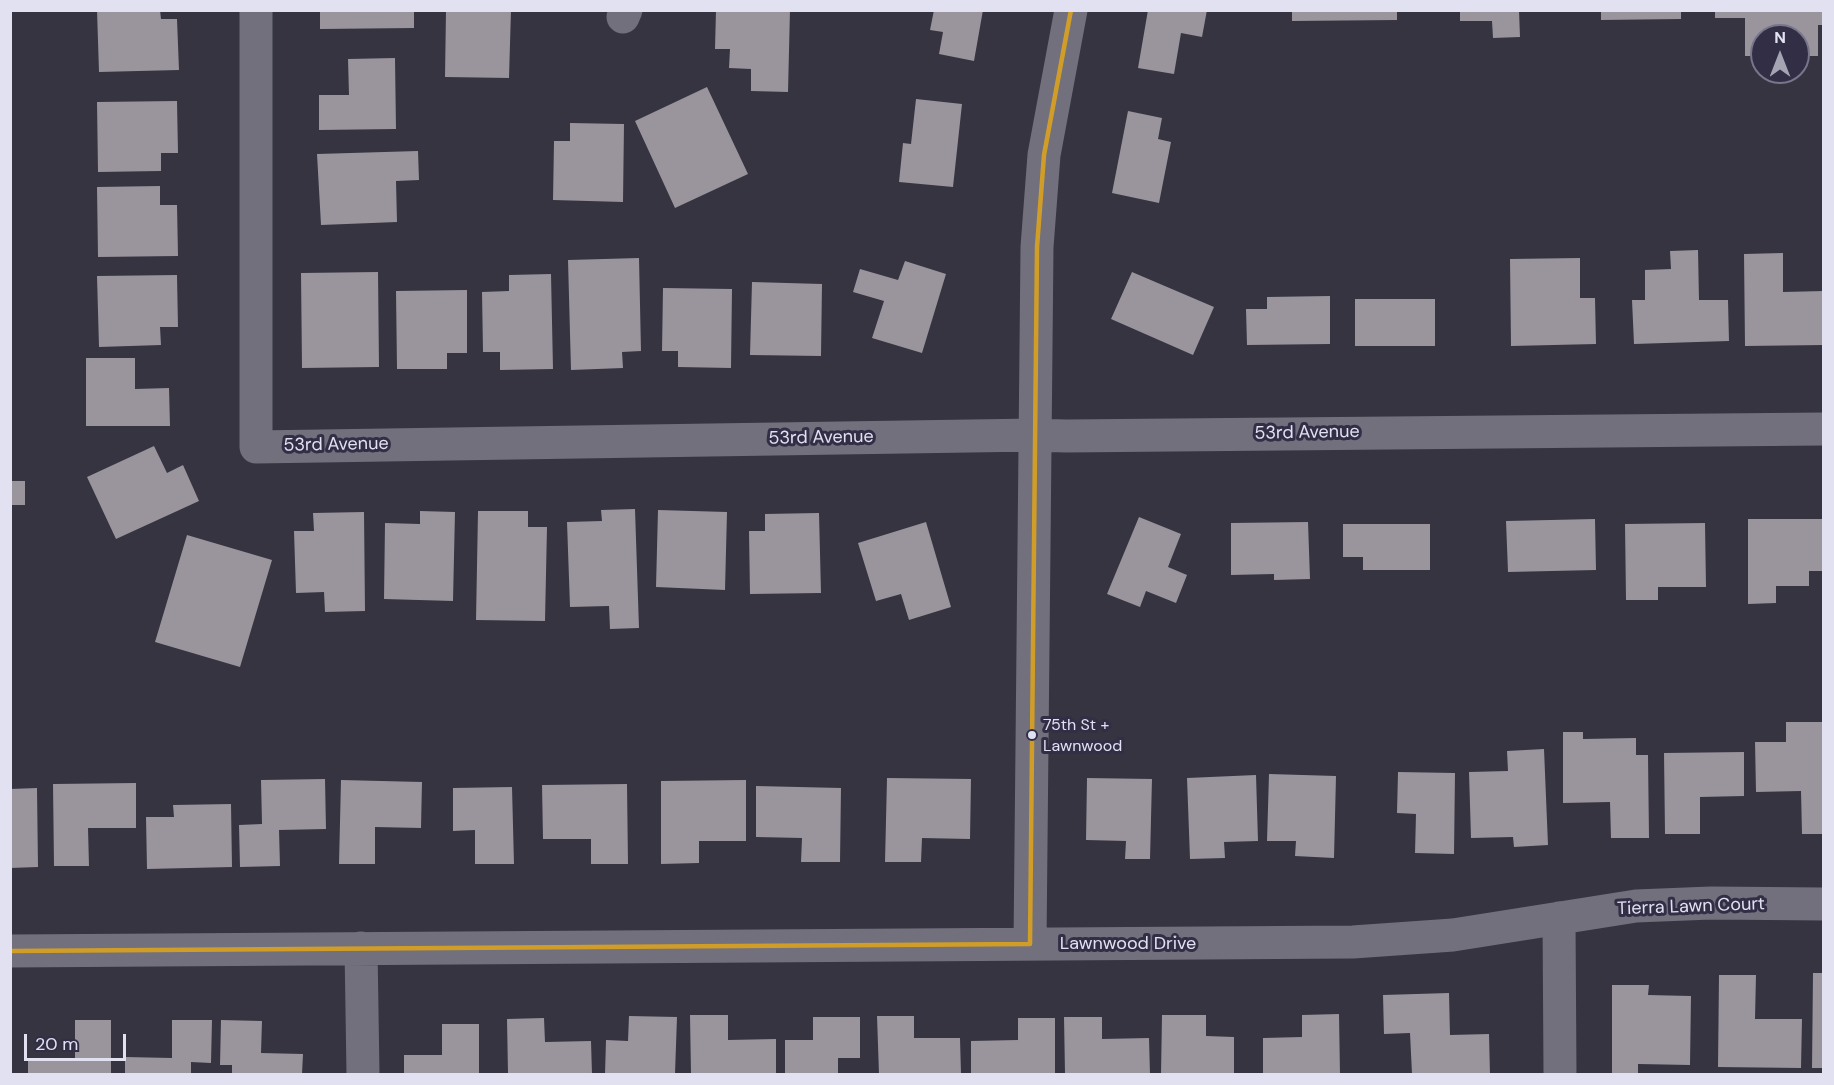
<!DOCTYPE html>
<html>
<head>
<meta charset="utf-8">
<style>
	body { margin:0 }
	#map { position:relative; width:1834px; height:1085px; overflow:hidden; background:#353440; font-family:"DM Sans",sans-serif }
	canvas { display:block }
	.frame { position:absolute; inset:0; border:12px solid #e2e1f1; pointer-events:none }
	.north { position:absolute; left:1750px; top:24px; width:60px; height:60px; box-sizing:border-box; background:#312e46; border:2px solid #78768a; border-radius:50%; rotate:0deg; font-size:16px; font-weight:700; line-height:24px; text-align:center; color:#e2e1f1 }
	.north::after { content:''; display:block; margin:auto; width:21px; height:27px; background:#a5a4b3; clip-path:polygon(50% 0,100% 100%,50% 72%,0 100%) }
	.scale { position:absolute; left:24px; top:1034px; width:102px; height:27px; box-sizing:border-box; border:3px solid #e2e1f1; border-top:0; padding-left:8px; font-size:18px; line-height:21px; white-space:nowrap; color:#e2e1f1; -webkit-text-stroke:4px #312e46; paint-order:stroke }
</style>
</head>
<body>
<div id="map">
<canvas width="1834" height="1085"></canvas>
<div class="frame"></div>
<div class="north">N</div>
<div class="scale">20 m</div>
</div>
<script>
const c = document.querySelector('canvas').getContext('2d');
c.lineJoin = 'round';
function fill(path, color) {
  c.fillStyle = color;
  c.fill(path, 'evenodd');
}
function poly(rows) {
  const path = new Path2D();
  for (const r of rows) {
    path.moveTo(r[0], r[1]);
    for (let i = 2; i < r.length; i += 2) path.lineTo(r[i], r[i + 1]);
  }
  return path;
}
function stroke(path, color, width, dash) {
  c.strokeStyle = color;
  c.lineWidth = width;
  c.lineCap = dash ? 'butt' : 'round';
  c.setLineDash(dash || []);
  c.stroke(path);
}
function label(font, color, halo, rows, align = 'center') {
  c.font = font + ' "DM Sans",sans-serif';
  c.lineWidth = 6;
  c.setLineDash([]);
  c.textBaseline = 'middle';
  c.strokeStyle = halo;
  c.fillStyle = color;
  for (const [text, x, y, turn = 0] of rows) {
    c.save();
    c.translate(x, y);
    c.rotate((+turn || 0) * Math.PI / 180);
    c.textAlign = isNaN(turn) ? turn : align;
    if (halo) c.strokeText(text, 0, 0);
    c.fillText(text, 0, 0);
    c.restore();
  }
}
const building = poly([
	[97,10,160,10,161,19,177,19,179,70,99,72],
	[320,10,414,10,414,28,320,29],
	[446,10,511,10,509,78,445,77],
	[716,10,790,10,788,92,751,91,751,69,729,68,730,49,715,49],
	[934,10,983,10,974,61,939,54,943,32,930,30],
	[1148,10,1207,10,1202,37,1181,33,1174,74,1138,68],
	[1292,10,1397,10,1397,20,1292,21],
	[1460,10,1519,10,1520,37,1493,38,1492,21,1460,21],
	[1601,10,1681,10,1681,19,1601,20],
	[1715,10,1824,10,1824,25,1818,25,1818,56,1798,56,1798,36,1762,36,1762,56,1745,56,1745,18,1715,18],
	[395,58,396,129,319,130,319,95,349,95,348,59],
	[707,87,748,174,675,208,635,121],
	[916,99,962,104,953,187,899,182,903,143,911,144],
	[177,101,178,153,161,153,161,171,98,172,97,102],
	[1128,111,1162,118,1158,139,1171,142,1159,203,1112,193],
	[570,123,624,124,623,202,553,200,554,141,570,141],
	[418,151,419,180,396,181,397,222,321,225,317,154],
	[160,186,160,205,177,205,178,256,98,257,97,187],
	[1698,250,1699,300,1728,300,1729,341,1634,344,1632,300,1645,300,1645,270,1671,269,1670,251],
	[1783,253,1783,292,1824,291,1824,345,1745,346,1744,254],
	[639,258,641,351,622,352,623,368,571,370,568,260],
	[1580,258,1580,298,1595,298,1596,344,1511,346,1510,259],
	[905,261,946,274,922,353,872,338,884,301,853,292,860,269,898,280],
	[378,272,379,367,302,368,301,273],
	[1132,272,1214,307,1193,355,1111,319],
	[551,274,553,369,500,370,500,352,483,352,482,292,509,291,509,275],
	[177,275,178,327,160,327,161,345,99,347,97,276],
	[752,282,822,284,821,356,750,355],
	[663,288,732,289,731,368,678,367,678,351,662,351],
	[467,290,467,353,447,353,447,369,397,369,396,291],
	[1330,296,1330,344,1247,345,1246,309,1267,309,1267,297],
	[1355,299,1435,299,1435,346,1355,346],
	[86,358,135,358,135,389,169,388,170,426,86,426],
	[154,446,167,473,183,465,199,501,116,539,87,477],
	[10,481,25,481,25,505,10,505],
	[635,509,639,628,610,629,609,606,570,607,567,522,602,521,601,510],
	[658,510,727,512,725,590,656,587],
	[420,511,455,512,453,601,384,599,385,523,420,524],
	[478,511,528,511,528,527,547,527,545,621,476,620],
	[364,512,365,611,325,612,324,592,296,593,294,531,314,531,313,513],
	[819,513,821,593,750,594,749,531,765,531,765,514],
	[1139,517,1181,534,1168,567,1187,575,1176,603,1146,591,1140,607,1107,594],
	[1595,519,1596,570,1508,572,1506,521],
	[1748,519,1824,519,1824,571,1809,571,1809,586,1776,586,1776,603,1748,604],
	[926,522,951,607,909,620,901,594,876,601,858,543],
	[1308,522,1310,579,1274,580,1274,574,1231,575,1231,523],
	[1705,523,1706,587,1658,587,1658,600,1626,600,1625,524],
	[1343,524,1430,524,1430,570,1363,570,1363,557,1343,557],
	[187,535,272,560,240,667,155,642],
	[1786,722,1824,722,1824,834,1802,834,1801,791,1756,792,1755,742,1786,742],
	[1563,732,1583,732,1583,739,1636,738,1636,755,1648,755,1649,838,1611,838,1610,802,1563,803],
	[1544,749,1548,845,1514,847,1513,837,1471,838,1469,772,1508,771,1507,751],
	[1744,752,1744,796,1700,797,1700,834,1665,834,1664,753],
	[1398,772,1455,773,1454,854,1415,853,1416,814,1397,813],
	[1269,774,1336,776,1334,858,1295,856,1296,841,1267,841],
	[1256,775,1258,841,1224,842,1225,858,1190,859,1187,778],
	[887,778,971,779,970,839,922,838,921,862,885,862],
	[1087,778,1152,779,1150,859,1125,859,1126,841,1086,840],
	[325,779,326,829,279,830,280,866,240,867,239,825,262,824,261,780],
	[341,780,422,782,421,828,375,827,375,864,339,864],
	[746,780,746,841,699,841,699,863,661,864,661,781],
	[136,783,136,828,88,828,89,866,54,866,53,784],
	[627,784,628,864,591,864,591,839,543,839,542,785],
	[756,786,841,788,840,862,801,862,802,838,756,837],
	[512,787,514,864,475,864,475,830,453,831,453,788],
	[37,788,38,867,10,868,10,789],
	[231,804,232,867,147,869,146,817,174,817,173,805],
	[1813,973,1824,973,1824,1068,1812,1068],
	[1719,975,1756,975,1755,1019,1802,1019,1801,1068,1718,1067],
	[1612,985,1649,985,1648,995,1691,996,1690,1065,1638,1064,1638,1074,1612,1074],
	[1449,993,1450,1035,1489,1034,1490,1074,1412,1074,1410,1033,1384,1034,1383,995],
	[1339,1014,1340,1074,1263,1074,1263,1038,1302,1037,1302,1015],
	[690,1015,728,1015,728,1040,776,1039,776,1074,691,1074],
	[1162,1015,1206,1015,1206,1036,1234,1037,1234,1074,1161,1074],
	[629,1016,677,1017,675,1074,605,1074,606,1040,628,1041],
	[877,1016,914,1016,914,1038,960,1038,961,1074,879,1074],
	[813,1017,860,1017,860,1058,838,1058,838,1074,785,1074,785,1040,813,1040],
	[1064,1017,1102,1017,1102,1039,1149,1038,1150,1074,1065,1074],
	[544,1018,545,1042,591,1041,592,1074,508,1074,507,1019],
	[1018,1018,1055,1018,1055,1074,971,1074,971,1041,1018,1040],
	[75,1020,111,1020,111,1074,28,1074,28,1060,75,1059],
	[172,1020,212,1020,211,1063,191,1062,191,1074,125,1074,125,1057,172,1058],
	[221,1020,262,1021,261,1053,303,1054,302,1074,232,1074,232,1065,220,1065],
	[442,1024,479,1024,479,1074,404,1074,404,1055,442,1055]
]);
const street = poly([
	[256,10,256,447,1035,435,1066,436,1824,429],
	[623,17,626,10],
	[1559,918,1560,1074],
	[1030,944,1037,247,1044,155,1071,10],
	[361,948,363,1074],
	[10,951,1353,942,1453,935,1636,906,1711,903,1824,904]
]);
const bus1 = poly([
	[10,951,1030,944,1037,247,1044,155,1071,10]
]);
const markers = [
	[1032,735,5,"#e2e1f1"]
];
const busNames = [
	["75th St +",1043,726],
	["Lawnwood",1043,747]
];
const streetNames = [
	["53rd Avenue",1307,433,-1],
	["53rd Avenue",821,438,-1],
	["53rd Avenue",336,445,-1],
	["Tierra Lawn Court",1691,907,-2],
	["Lawnwood Drive",1128,944]
];
fill(building, '#9a949d');
stroke(street, '#71707c', 33);
stroke(bus1, '#d09e28', 4.5);
for (const [x, y, r, color] of markers) {
  const dot = new Path2D();
  dot.arc(x, y, r, 0, 2 * Math.PI);
  c.fillStyle = color;
  c.fill(dot);
  stroke(dot, '#312e46', 2);
}
label('16px', '#e2e1f1', '#312e46', busNames, 'left');
label('18px', '#e2e1f1', '#312e46', streetNames);
</script>
</body>
</html>
